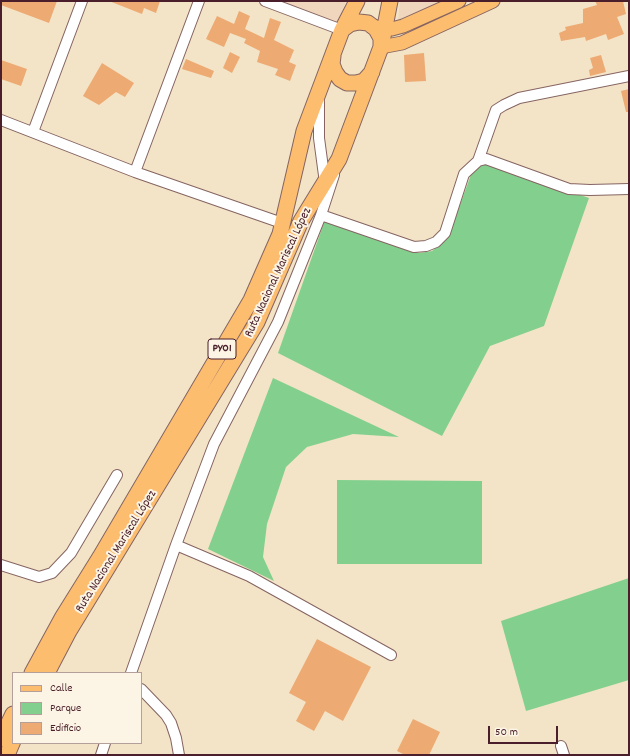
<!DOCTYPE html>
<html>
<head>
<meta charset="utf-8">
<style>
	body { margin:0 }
	#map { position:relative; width:630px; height:756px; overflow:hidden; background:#f3e4c7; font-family:Dekko,sans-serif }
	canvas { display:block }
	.frame { position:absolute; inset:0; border:2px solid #4a1f2b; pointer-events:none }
	.legend { position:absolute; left:12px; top:672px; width:130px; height:72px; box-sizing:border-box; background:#fcf5e5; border:1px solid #b59f9b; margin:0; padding:5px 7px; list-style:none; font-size:12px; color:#4a1f2b }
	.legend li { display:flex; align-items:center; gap:8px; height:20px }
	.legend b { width:20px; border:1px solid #b59f9b }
	.scale { position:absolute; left:488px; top:726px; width:70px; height:18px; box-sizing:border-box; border:2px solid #4a1f2b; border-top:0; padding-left:5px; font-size:12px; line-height:14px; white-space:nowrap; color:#4a1f2b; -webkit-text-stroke:3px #fcf5e5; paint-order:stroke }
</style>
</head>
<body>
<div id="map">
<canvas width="630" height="756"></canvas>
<div class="frame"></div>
<ul class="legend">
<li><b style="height:5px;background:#fcbd6f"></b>Calle</li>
<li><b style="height:11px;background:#83d08e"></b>Parque</li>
<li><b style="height:11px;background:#edaa73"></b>Edificio</li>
</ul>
<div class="scale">50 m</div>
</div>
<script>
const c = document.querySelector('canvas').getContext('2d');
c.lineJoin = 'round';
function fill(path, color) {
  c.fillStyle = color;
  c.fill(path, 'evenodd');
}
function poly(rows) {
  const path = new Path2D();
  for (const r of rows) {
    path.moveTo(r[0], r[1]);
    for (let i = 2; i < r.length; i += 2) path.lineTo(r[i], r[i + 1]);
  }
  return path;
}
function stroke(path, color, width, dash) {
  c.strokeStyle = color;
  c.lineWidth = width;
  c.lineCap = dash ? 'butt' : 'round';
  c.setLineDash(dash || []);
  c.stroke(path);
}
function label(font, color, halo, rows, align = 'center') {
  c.font = font + ' Dekko,sans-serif';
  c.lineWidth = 4;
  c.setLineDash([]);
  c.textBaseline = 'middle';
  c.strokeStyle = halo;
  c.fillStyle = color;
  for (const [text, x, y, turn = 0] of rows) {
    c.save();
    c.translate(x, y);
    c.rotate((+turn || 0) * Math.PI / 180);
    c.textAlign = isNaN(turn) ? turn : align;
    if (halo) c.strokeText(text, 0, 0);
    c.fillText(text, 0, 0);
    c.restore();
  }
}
const built = poly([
	[276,1,346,1,337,27],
	[400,1,461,1,397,32]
]);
const green = poly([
	[481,163,490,164,589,198,544,326,490,346,442,436,278,353,325,220,419,253,432,251,448,238,473,169],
	[273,378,399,437,353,434,307,447,286,467,267,524,263,557,274,581,208,549],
	[337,480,482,481,482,564,337,564],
	[629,578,629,680,526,711,501,621]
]);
const building = poly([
	[1,1,57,1,49,23,1,5],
	[109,1,160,1,156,13,144,8,142,14],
	[595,1,623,1,626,14,617,17,624,34,608,40,606,34,586,41,585,37,561,41,559,33,566,30,565,27,583,23,583,9,597,5],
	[239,11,250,16,245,29,264,38,270,18,281,22,274,40,294,50,289,62,296,65,290,81,275,75,278,69,257,62,260,51,244,43,246,39,230,33,224,47,206,39,217,16,234,24],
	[230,52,240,57,232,73,223,68],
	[424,53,426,81,405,82,404,55],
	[601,55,606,72,590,76,589,70,593,68,590,58],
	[186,59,214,71,211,78,182,69],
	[1,60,27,69,21,86,1,79],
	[102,63,134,83,125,97,116,92,99,105,83,96],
	[629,89,629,112,626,112,621,91],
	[317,639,371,667,343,721,325,711,314,731,296,721,306,702,289,693],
	[413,719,440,732,429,755,405,755,397,751]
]);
const minor = poly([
	[265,1,342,30],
	[319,102,319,138,325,183],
	[1,120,135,172,282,223],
	[33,132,82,1],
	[478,161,496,110,504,105,519,98,629,76],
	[135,172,199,1],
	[321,215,414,247,426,246,436,242,445,233,464,174,478,161,486,159,569,189,590,190,629,189],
	[176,545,249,576,391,655],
	[1,565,39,577,52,573,71,553,117,475],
	[131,673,176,545,214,444,278,322,321,215,334,175],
	[141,689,166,715,171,723,176,738,179,755],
	[561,746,564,755],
	[101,755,105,743]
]);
const major = poly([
	[375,27,392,29,403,26,459,1],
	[381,47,402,43,493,1]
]);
const highway = poly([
	[342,30,350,24,359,22,368,23,376,29,381,38,381,46],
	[333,56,332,64,335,72,340,79,347,83,356,83,364,81,372,72],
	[32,673,62,618,100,557,251,300,280,234,304,131,342,30,357,1],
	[47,673,69,631,257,322,301,221,339,159,381,47,390,1],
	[1,739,13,714],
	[7,755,13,741]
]);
const shields = [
	[222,349,28]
];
const shieldNames = [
	["PY01",222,349]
];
const streetNames = [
	["Ruta Nacional Mariscal López",279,273,-65],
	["Ruta Nacional Mariscal López",117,552,-58]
];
fill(built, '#efd6bc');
fill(green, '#83d08e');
fill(building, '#edaa73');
stroke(minor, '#856462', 12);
stroke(major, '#856462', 15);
stroke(highway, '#856462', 17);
stroke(minor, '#fff', 10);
stroke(major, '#fcbd6f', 13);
stroke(highway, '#fcbd6f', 15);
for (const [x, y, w] of shields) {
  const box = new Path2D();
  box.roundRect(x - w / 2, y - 10, w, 20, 3);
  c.fillStyle = '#fcf5e5';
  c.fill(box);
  stroke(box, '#4a1f2b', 1);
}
label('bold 12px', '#4a1f2b', null, shieldNames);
label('13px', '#4a1f2b', '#fcf5e5', streetNames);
</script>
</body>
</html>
